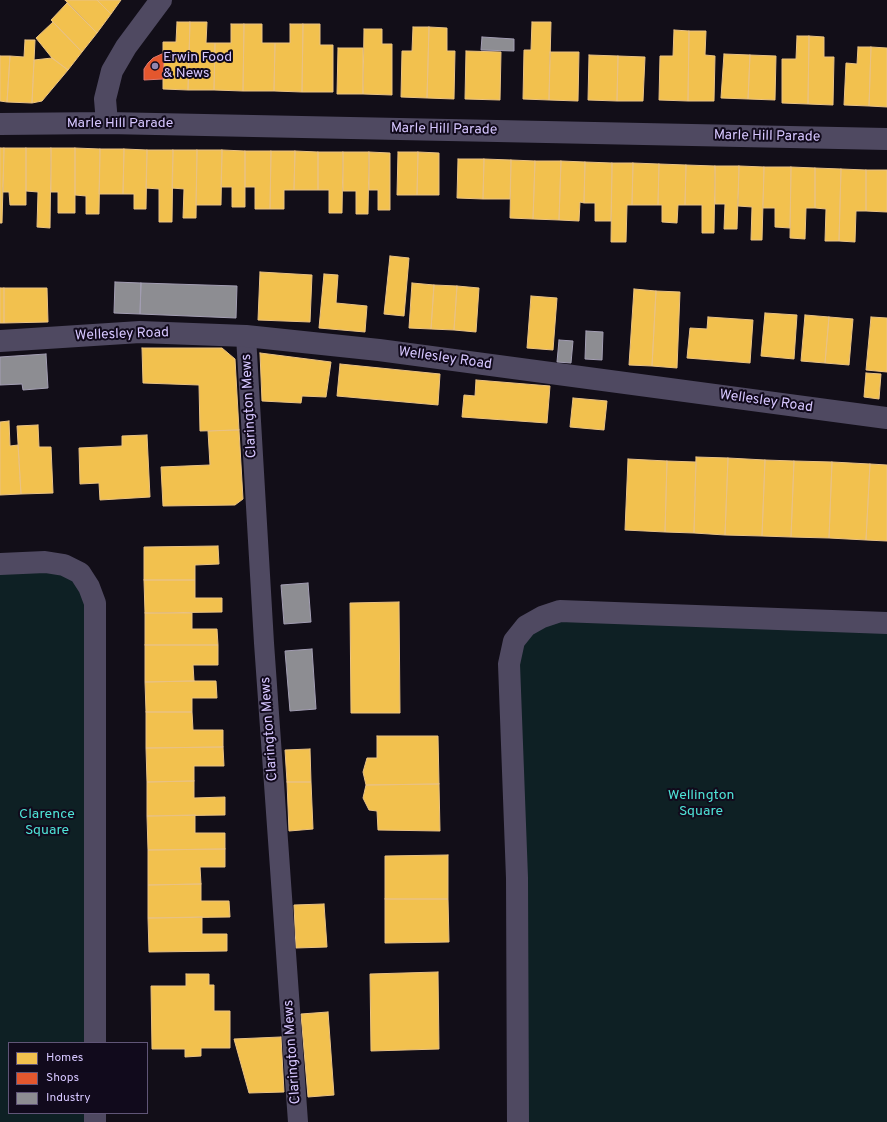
<!DOCTYPE html>
<html>
<head>
<meta charset="utf-8">
<style>
	body { margin:0 }
	#map { position:relative; width:887px; height:1122px; overflow:hidden; background:#120e18; font-family:Overpass,sans-serif }
	canvas { display:block }
	.legend { position:absolute; left:8px; top:1042px; width:140px; height:72px; box-sizing:border-box; background:#110a1c; border:1px solid #605577; margin:0; padding:5px 7px; list-style:none; font-size:12px; color:#d6c6ff }
	.legend li { display:flex; align-items:center; gap:8px; height:20px }
	.legend b { width:20px; border:1px solid #605577 }
</style>
</head>
<body>
<div id="map">
<canvas width="887" height="1122"></canvas>
<ul class="legend">
<li><b style="height:11px;background:#f2c14e"></b>Homes</li>
<li><b style="height:11px;background:#e4572e"></b>Shops</li>
<li><b style="height:11px;background:#8d8d92"></b>Industry</li>
</ul>
</div>
<script>
const c = document.querySelector('canvas').getContext('2d');
c.lineJoin = 'round';
function fill(path, color) {
  c.fillStyle = color;
  c.fill(path, 'evenodd');
}
function poly(rows) {
  const path = new Path2D();
  for (const r of rows) {
    path.moveTo(r[0], r[1]);
    for (let i = 2; i < r.length; i += 2) path.lineTo(r[i], r[i + 1]);
  }
  return path;
}
function stroke(path, color, width, dash) {
  c.strokeStyle = color;
  c.lineWidth = width;
  c.lineCap = dash ? 'butt' : 'round';
  c.setLineDash(dash || []);
  c.stroke(path);
}
function label(font, color, halo, rows, align = 'center') {
  c.font = font + ' Overpass,sans-serif';
  c.lineWidth = 4;
  c.setLineDash([]);
  c.textBaseline = 'middle';
  c.strokeStyle = halo;
  c.fillStyle = color;
  for (const [text, x, y, turn = 0] of rows) {
    c.save();
    c.translate(x, y);
    c.rotate((+turn || 0) * Math.PI / 180);
    c.textAlign = isNaN(turn) ? turn : align;
    if (halo) c.strokeText(text, 0, 0);
    c.fillText(text, 0, 0);
    c.restore();
  }
}
const green = poly([
	[45,562,89,587,95,1043,9,1043,9,1113,95,1113,95,1122,0,1122,0,564],
	[542,617,887,623,887,1122,518,1122,511,698,526,626]
]);
const homes = poly([
	[65,0,97,0,111,14,97,33,65,0],
	[97,0,121,0,111,14,97,0],
	[67,3,97,33,82,52,51,20,67,3],
	[53,22,82,52,68,70,52,58,36,38,53,22],
	[177,22,190,22,188,90,163,89,163,42,176,42,177,22],
	[190,22,207,22,206,43,215,43,214,90,188,90,190,22],
	[532,22,551,22,549,100,523,99,524,50,531,50,532,22],
	[231,24,244,24,243,91,214,90,215,43,231,43,231,24],
	[244,24,262,24,262,43,275,43,274,91,243,91,244,24],
	[290,24,303,24,302,92,274,91,275,43,290,43,290,24],
	[303,24,320,24,320,45,333,45,333,92,302,92,303,24],
	[413,27,429,27,427,98,401,97,402,51,412,51,413,27],
	[429,27,447,28,447,51,455,51,454,99,427,98,429,27],
	[364,29,382,29,382,44,392,44,392,95,363,94,364,29],
	[674,30,689,31,688,101,659,100,660,56,673,56,674,30],
	[689,31,706,31,705,55,715,56,714,101,688,101,689,31],
	[797,36,809,36,808,104,782,103,782,59,796,59,797,36],
	[809,36,824,37,824,57,834,57,833,105,808,104,809,36],
	[25,40,35,40,32,103,7,102,10,56,24,57,25,40],
	[858,47,871,47,869,106,844,105,846,63,857,64,858,47],
	[871,47,887,48,887,107,869,106,871,47],
	[338,48,363,48,363,94,337,94,338,48],
	[466,51,501,52,500,100,465,99,466,51],
	[550,52,579,52,578,101,549,100,550,52],
	[724,54,750,55,748,99,721,98,724,54],
	[589,55,618,56,617,101,588,100,589,55],
	[750,55,776,56,775,100,748,99,750,55],
	[0,56,10,56,7,102,0,101,0,56],
	[618,56,645,57,643,101,617,101,618,56],
	[52,58,68,70,42,101,32,103,34,60,52,58],
	[0,148,4,148,2,223,0,223,0,148],
	[4,148,26,148,26,205,10,205,9,192,3,192,4,148],
	[26,148,51,148,50,228,37,227,38,192,26,191,26,148],
	[51,148,75,148,75,213,58,213,58,192,51,192,51,148],
	[75,148,100,149,99,214,86,214,86,196,75,195,75,148],
	[100,149,124,149,123,194,99,194,100,149],
	[124,149,147,150,146,209,134,209,134,194,123,194,124,149],
	[147,150,173,150,172,222,159,222,159,189,146,188,147,150],
	[173,150,197,150,196,218,183,218,184,189,172,188,173,150],
	[197,150,222,150,221,205,196,205,197,150],
	[222,150,245,151,245,207,232,207,232,187,221,187,222,150],
	[245,151,271,151,270,209,255,209,255,187,245,187,245,151],
	[271,151,295,151,294,190,284,190,284,209,270,209,271,151],
	[295,151,318,152,318,190,294,190,295,151],
	[318,152,343,152,342,213,329,213,329,190,318,190,318,152],
	[343,152,369,152,368,214,356,214,356,191,343,191,343,152],
	[369,152,390,153,390,210,378,210,378,190,369,190,369,152],
	[398,152,418,152,417,195,397,195,398,152],
	[418,152,439,153,439,195,417,195,418,152],
	[458,159,484,159,483,199,457,198,458,159],
	[484,159,511,160,510,199,483,199,484,159],
	[511,160,535,161,533,219,510,218,511,160],
	[535,161,561,161,559,220,533,219,535,161],
	[561,161,585,162,584,203,580,202,579,221,559,220,561,161],
	[585,162,612,163,611,221,595,221,595,203,584,203,585,162],
	[612,163,633,163,632,205,627,205,626,242,611,242,612,163],
	[633,163,659,164,658,205,632,205,633,163],
	[659,164,686,165,685,205,678,205,677,223,662,222,662,205,658,205,659,164],
	[686,165,715,166,714,233,702,233,702,205,685,205,686,165],
	[715,166,739,166,737,229,724,229,725,204,715,204,715,166],
	[739,166,764,167,762,240,751,240,752,207,738,206,739,166],
	[764,167,791,167,790,228,775,227,775,208,763,208,764,167],
	[791,167,815,168,815,208,806,208,805,239,790,238,791,167],
	[815,168,841,169,839,241,825,241,826,209,815,208,815,168],
	[841,169,866,170,866,211,856,211,855,242,839,241,841,169],
	[866,170,887,170,887,212,866,211,866,170],
	[390,256,409,258,404,316,384,314,390,256],
	[260,272,312,275,310,322,258,320,260,272],
	[324,274,338,275,336,303,367,306,365,332,319,328,324,274],
	[412,283,434,285,431,329,409,328,412,283],
	[434,285,457,286,454,330,431,329,434,285],
	[457,286,479,288,476,332,454,330,457,286],
	[0,288,4,288,4,323,0,323,0,288],
	[4,288,47,288,48,322,4,323,4,288],
	[634,289,656,291,652,366,629,365,634,289],
	[656,291,680,292,677,368,652,366,656,291],
	[531,296,557,298,553,350,527,348,531,296],
	[765,313,797,315,794,359,761,356,765,313],
	[805,315,829,317,825,363,801,361,805,315],
	[708,317,753,320,750,363,687,358,690,328,707,329,708,317],
	[829,317,853,319,849,365,825,363,829,317],
	[871,317,887,318,887,372,866,370,871,317],
	[142,348,222,348,235,359,239,430,200,431,199,385,143,383,142,348],
	[260,353,331,362,326,397,302,396,301,403,262,401,260,353],
	[340,364,440,374,438,405,337,396,340,364],
	[866,373,881,374,879,399,864,397,866,373],
	[476,380,550,386,547,423,462,417,464,395,475,396,476,380],
	[573,398,607,401,604,430,570,427,573,398],
	[9,421,10,446,18,445,21,494,0,495,0,422,9,421],
	[38,425,39,447,51,447,53,493,21,494,17,426,38,425],
	[239,430,243,499,235,505,163,506,161,467,210,465,208,431,239,430],
	[147,435,150,497,100,500,99,483,80,484,79,448,122,446,122,436,147,435],
	[696,457,728,458,725,535,694,533,696,457],
	[728,458,765,460,762,536,725,535,728,458],
	[628,459,667,461,665,532,625,530,628,459],
	[765,460,794,461,791,537,762,536,765,460],
	[667,461,696,462,694,533,665,532,667,461],
	[794,461,832,462,829,538,791,537,794,461],
	[832,462,870,464,866,540,829,538,832,462],
	[870,464,887,465,887,541,866,540,870,464],
	[218,546,219,564,195,565,195,580,144,580,144,547,218,546],
	[144,580,195,580,195,598,222,598,222,612,145,613,144,580],
	[399,602,400,713,351,713,350,603,399,602],
	[145,613,192,613,192,629,217,629,218,645,145,645,145,613],
	[145,645,218,645,218,665,193,665,194,681,145,682,145,645],
	[194,681,216,681,217,698,192,698,192,712,146,712,145,682,194,681],
	[146,712,192,712,193,730,223,730,223,747,146,748,146,712],
	[377,736,438,736,439,784,366,785,363,772,367,758,377,758,377,736],
	[223,747,224,766,194,766,194,781,147,782,146,748,223,747],
	[310,749,311,782,287,782,285,750,310,749],
	[194,781,194,798,225,797,225,815,147,816,147,782,194,781],
	[287,782,311,782,313,829,289,831,287,782],
	[439,784,440,831,378,830,377,811,369,810,363,798,366,785,439,784],
	[195,815,195,833,225,833,225,849,148,850,147,816,195,815],
	[225,849,225,867,200,867,201,884,148,885,148,850,225,849],
	[448,855,448,899,385,899,385,856,448,855],
	[201,884,201,901,229,901,230,917,148,918,148,885,201,884],
	[385,899,448,899,449,942,385,943,385,899],
	[324,904,327,947,296,948,294,905,324,904],
	[202,917,202,934,227,934,227,951,149,952,148,918,202,917],
	[438,972,439,1049,371,1051,370,974,438,972],
	[186,974,209,974,209,985,214,985,214,1011,230,1011,230,1048,201,1048,201,1056,185,1057,185,1049,152,1049,151,986,186,986,186,974],
	[328,1012,334,1095,308,1097,301,1014,328,1012],
	[281,1037,284,1092,249,1093,234,1039,281,1037]
]);
const shops = poly([
	[164,53,163,79,144,80,144,69,148,63,153,58,164,53]
]);
const industry = poly([
	[482,37,514,39,514,51,481,50,482,37],
	[115,282,141,283,140,314,114,313,115,282],
	[141,283,237,286,236,318,140,314,141,283],
	[586,331,603,332,602,360,585,359,586,331],
	[559,340,573,341,571,363,557,362,559,340],
	[46,354,48,388,23,390,22,384,0,385,0,357,46,354],
	[308,583,311,622,284,624,281,585,308,583],
	[312,649,316,709,290,711,285,651,312,649]
]);
const service = poly([
	[246,336,264,643,298,1122]
]);
const minor = poly([
	[107,123,105,99,112,71,126,47,161,0],
	[0,124,107,123,887,139],
	[0,341,140,332,246,336,379,350,887,418],
	[0,564,45,562,64,565,80,573,89,587,95,603,95,1043],
	[95,1122,95,1113],
	[518,1122,517,878,509,664,514,641,526,626,542,617,560,611,887,623]
]);
const markers = [
	[155,66,4,"#9186ae"]
];
const poiNames = [
	["Erwin Food",163,58],
	["& News",163,74]
];
const streetNames = [
	["Marle Hill Parade",120,124],
	["Marle Hill Parade",444,130,1],
	["Marle Hill Parade",767,137,1],
	["Wellesley Road",122,335,-2],
	["Wellesley Road",445,359,8],
	["Wellesley Road",766,402,8],
	["Clarington Mews",250,406,-93],
	["Clarington Mews",270,729,-94],
	["Clarington Mews",293,1052,-94]
];
const parkNames = [
	["Wellington",701,796],
	["Square",701,812],
	["Clarence",47,815],
	["Square",47,831]
];
fill(green, '#0e2024');
fill(homes, '#f2c14e');
stroke(homes, '#eac283', 1);
fill(shops, '#e4572e');
stroke(shops, '#e0786d', 1);
fill(industry, '#8d8d92');
stroke(industry, '#a39eb3', 1);
stroke(service, '#4f4961', 20);
stroke(minor, '#4f4961', 22);
for (const [x, y, r, color] of markers) {
  const dot = new Path2D();
  dot.arc(x, y, r, 0, 2 * Math.PI);
  c.fillStyle = color;
  c.fill(dot);
  stroke(dot, '#110a1c', 1.5);
}
label('14px', '#d6c6ff', '#110a1c', poiNames, 'left');
label('14px', '#d6c6ff', '#110a1c', streetNames);
label('14px', '#4ee2d6', '#110a1c', parkNames);
</script>
</body>
</html>
